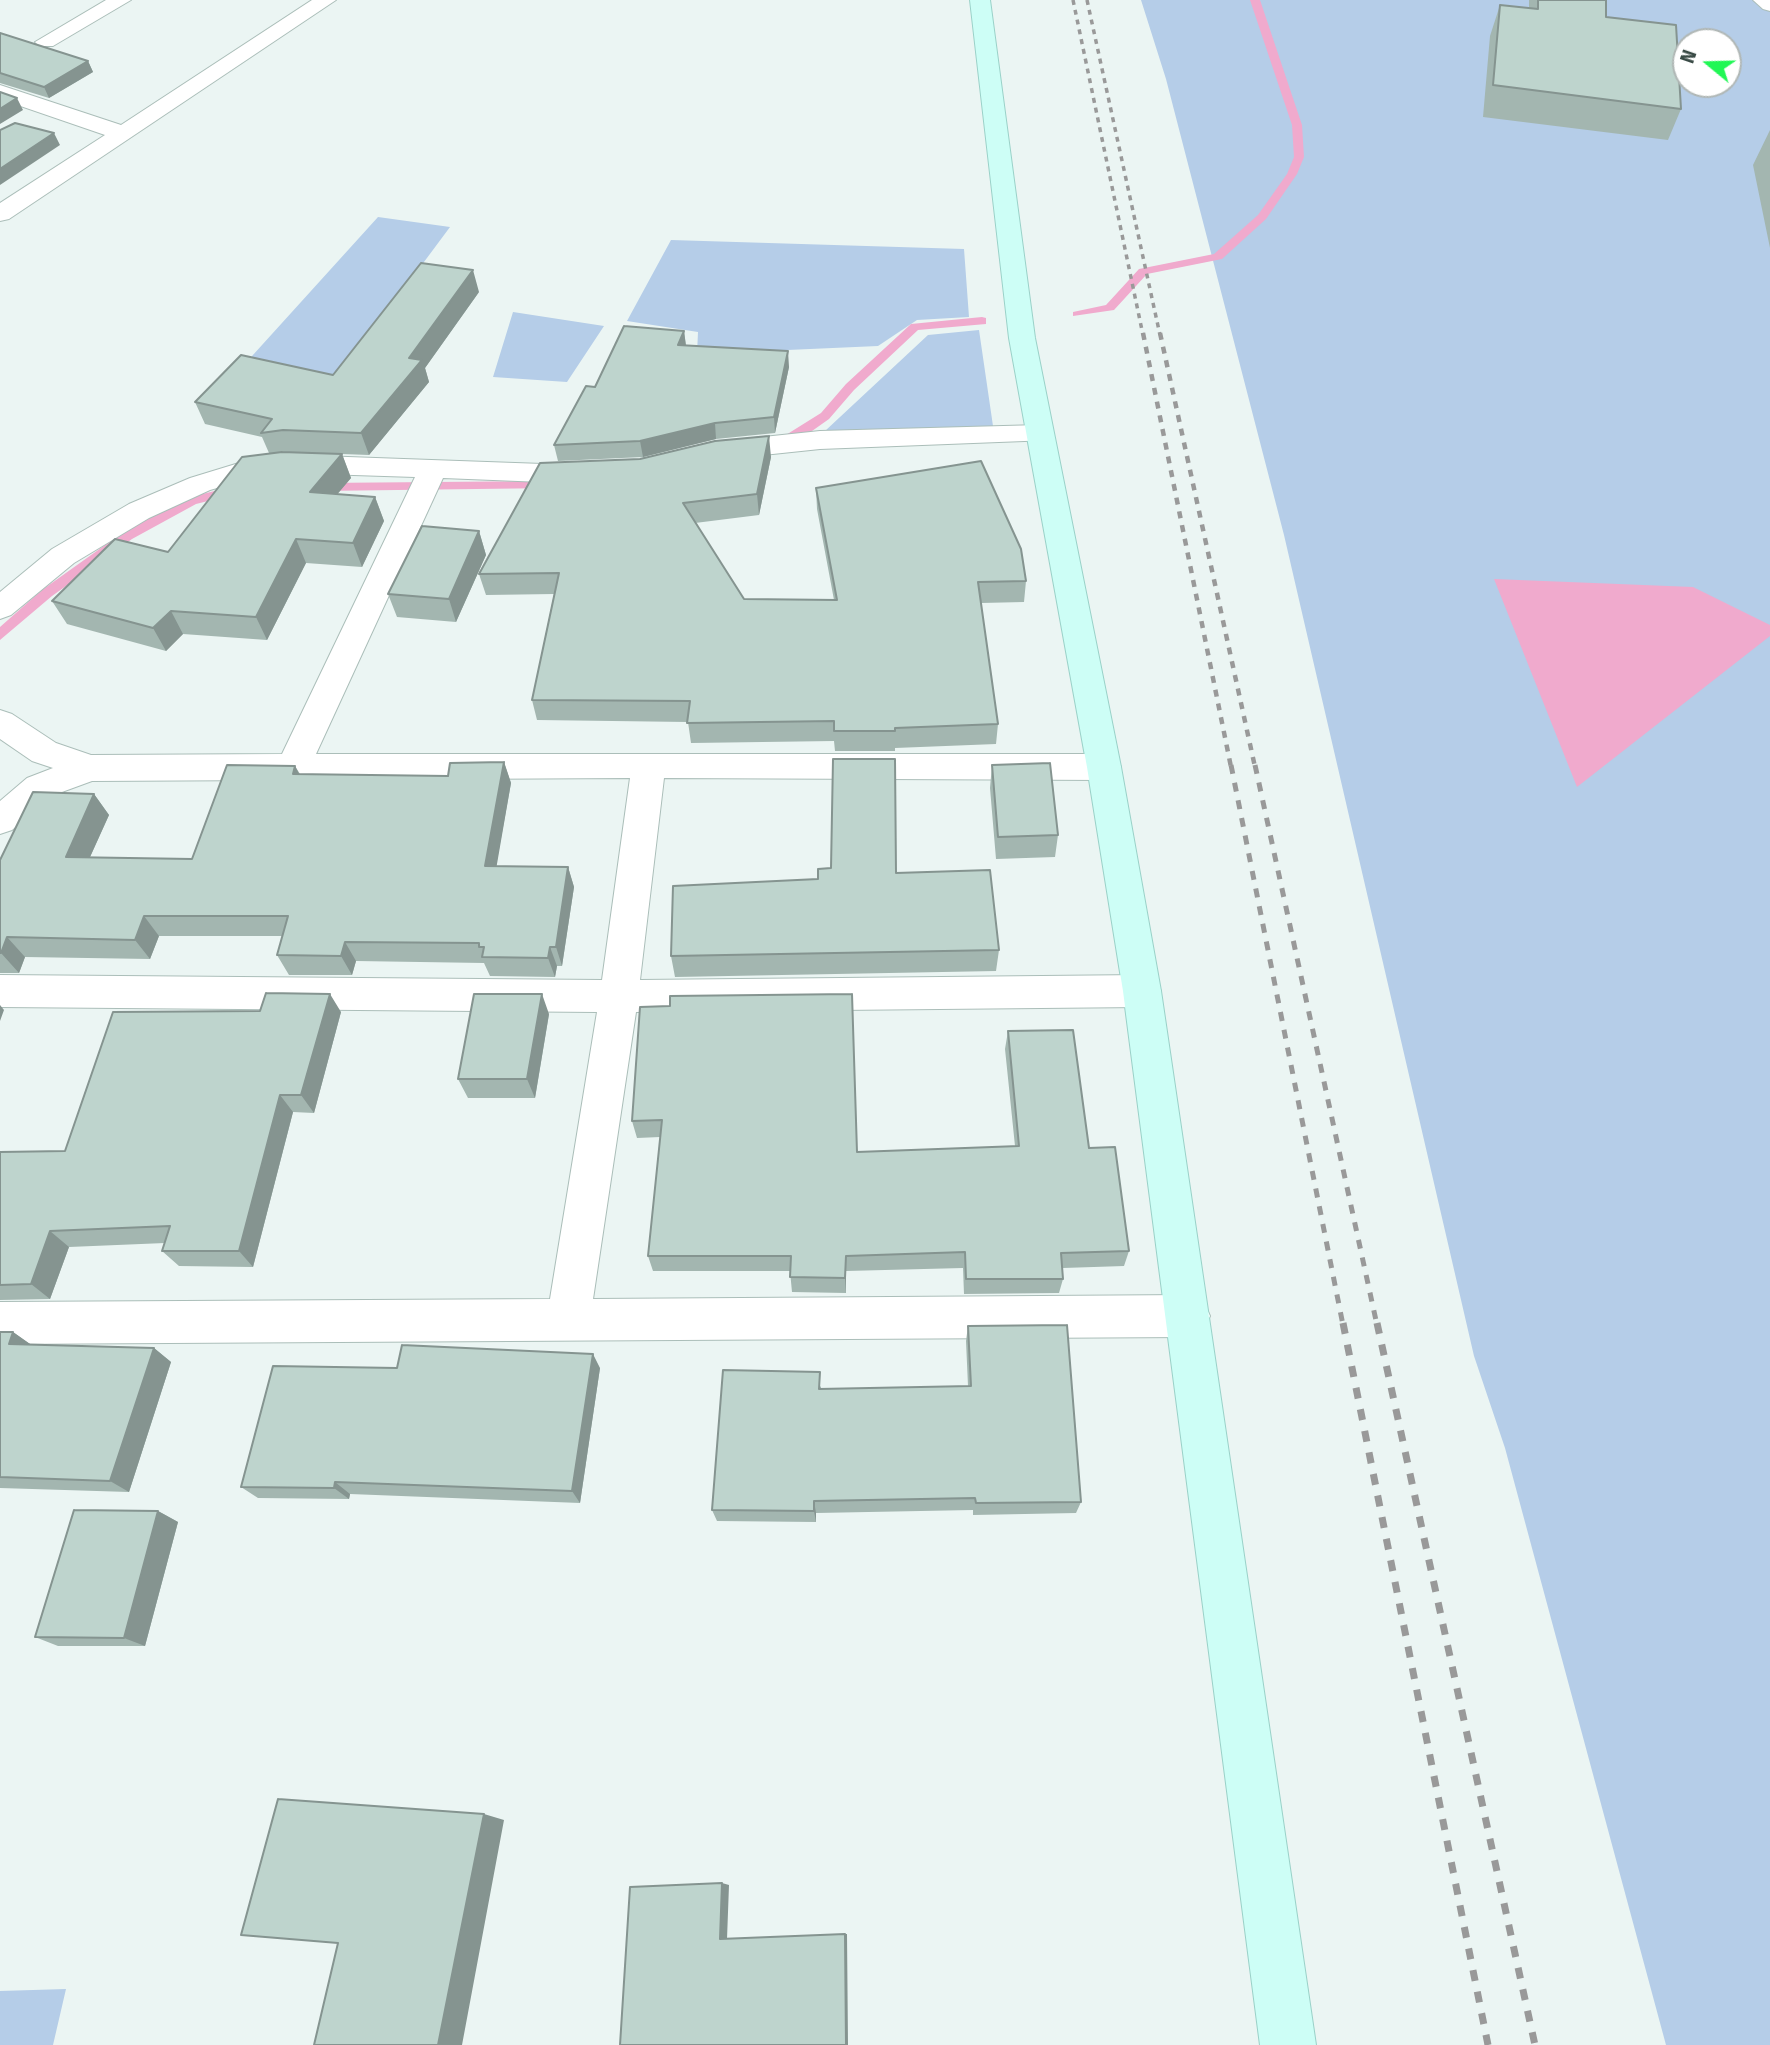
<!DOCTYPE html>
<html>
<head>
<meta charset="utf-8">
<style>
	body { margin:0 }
	#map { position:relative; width:1770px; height:2045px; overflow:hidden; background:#ebf5f3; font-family:"Fira Sans",sans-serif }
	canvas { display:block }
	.north { position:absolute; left:1672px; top:28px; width:70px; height:70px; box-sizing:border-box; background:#fff; border:2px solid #b0b7b5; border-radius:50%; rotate:289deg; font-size:19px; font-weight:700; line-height:28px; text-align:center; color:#394a45 }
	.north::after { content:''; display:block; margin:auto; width:24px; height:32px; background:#21f755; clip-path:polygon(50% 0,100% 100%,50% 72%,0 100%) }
</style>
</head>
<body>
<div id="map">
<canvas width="1770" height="2045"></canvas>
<div class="north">N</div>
</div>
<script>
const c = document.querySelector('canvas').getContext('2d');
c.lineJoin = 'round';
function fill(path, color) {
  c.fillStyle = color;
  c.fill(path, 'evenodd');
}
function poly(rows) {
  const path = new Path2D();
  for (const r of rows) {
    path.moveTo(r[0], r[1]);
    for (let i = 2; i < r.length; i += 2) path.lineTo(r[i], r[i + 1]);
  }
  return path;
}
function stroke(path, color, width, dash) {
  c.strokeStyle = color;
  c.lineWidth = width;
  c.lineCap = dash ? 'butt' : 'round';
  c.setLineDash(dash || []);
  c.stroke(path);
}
const green = poly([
	[1141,0,1763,0,1770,5,1770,2045,1666,2045,1505,1448,1474,1356,1284,535,1166,79],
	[1686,42,1728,42,1728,84,1686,84],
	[378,217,450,227,334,383,243,366],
	[671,240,964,249,969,317,917,320,878,346,697,354,698,332,627,321],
	[513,312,604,326,567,382,493,377],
	[979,330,993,426,825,431,928,335],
	[66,1989,53,2045,0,2045,0,1991]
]);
const water = poly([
	[1494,579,1693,587,1770,625,1770,636,1577,787]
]);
const stream = poly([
	[1250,0,1260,0,1302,125,1304,157,1297,174,1266,219,1222,259,1147,274,1114,310,1073,316,1073,312,1106,305,1139,269,1214,254,1258,215,1287,174,1294,157,1292,125,1250,0],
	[982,317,986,318,986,324,918,330,854,390,829,419,795,443,779,447,773,443,821,413,846,384,911,324,982,317],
	[550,481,555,482,555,488,319,491,312,487,319,483,550,481],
	[235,486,240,487,240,493,196,504,132,539,52,596,0,640,0,627,42,590,122,533,186,498,235,486]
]);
const street = poly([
	[106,0,131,0,53,46,39,46,35,42,106,0],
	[312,0,336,0,9,219,0,221,0,203,105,135,0,99,0,85,121,125,312,0],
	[1753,0,1770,0,1770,11,1763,9,1753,0],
	[1040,425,1050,428,1054,434,1050,440,820,449,716,460,706,457,702,451,706,445,716,442,820,431,1040,425],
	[292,455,543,464,588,462,598,465,602,471,598,477,588,480,543,482,443,478,316,754,1104,754,1116,758,1121,767,1116,776,1104,780,664,778,640,980,1142,975,1155,980,1161,991,1155,1002,1142,1007,636,1012,593,1299,1188,1295,1203,1301,1210,1316,1203,1331,1188,1337,0,1344,0,1302,550,1299,597,1012,0,1007,0,975,602,980,630,778,92,781,51,796,12,830,0,834,0,801,27,778,53,768,32,761,0,739,0,710,12,714,56,743,91,755,282,754,415,477,292,473,252,478,210,490,149,518,74,563,11,615,0,619,0,592,52,549,129,504,190,478,239,463,292,455]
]);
const secondary = poly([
	[970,0,990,0,1035,338,1121,767,1161,991,1316,2045,1260,2045,1123,991,1087,767,1009,338,970,0]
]);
const railFar3 = poly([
	[1073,0,1143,335],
	[1087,0,1160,335]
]);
const railFar2 = poly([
	[1143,333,1231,767],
	[1160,333,1255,767]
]);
const railFar1 = poly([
	[1231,765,1343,1325],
	[1255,765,1377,1325]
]);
const rail = poly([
	[1343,1323,1488,2045],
	[1377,1323,1535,2045]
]);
const wall = poly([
	[1529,0,1606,0,1606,17,1681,109,1668,140,1483,117,1490,36,1500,5,1529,8],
	[0,33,88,61,93,72,49,98,0,83],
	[1770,130,1770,248,1753,165],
	[479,292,425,368,429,382,369,455,342,454,351,478,337,494,375,497,384,521,362,567,306,563,267,640,183,634,166,651,67,624,52,601,168,552,269,453,262,437,205,424,195,402,333,375],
	[684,331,686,345,789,367,775,433,716,439,643,457,558,461,554,445,595,387],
	[771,457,759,515,695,523,744,599,834,600,817,509,816,488,1026,581,1024,602,981,603,998,724,996,744,895,748,895,751,835,751,834,741,691,743,688,722,537,720,532,700,554,594,486,595,479,574],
	[479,531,486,555,456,622,397,617,388,594],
	[504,762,511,783,496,866,568,867,574,887,562,966,557,966,555,977,490,976,484,963,356,961,352,975,289,975,277,955,282,936,159,936,150,959,25,957,19,973,0,973,0,860,94,794,109,815,90,857,192,859,295,766,300,774,448,776],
	[992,765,1058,835,1055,857,996,859,990,788],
	[831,868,896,873,999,950,996,971,675,977,671,956,818,879],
	[640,1007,857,1152,1015,1146,1005,1049,1008,1031,1089,1148,1129,1251,1124,1266,1063,1268,1063,1279,1059,1293,964,1294,963,1268,846,1271,846,1293,792,1292,790,1271,653,1271,648,1256,660,1137,637,1138,632,1121],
	[341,1012,314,1113,293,1112,253,1267,179,1266,162,1251,165,1243,69,1247,50,1299,0,1300,0,1152,65,1151],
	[549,1014,535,1098,468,1098,458,1079],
	[968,1326,1081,1502,1076,1513,973,1515,973,1510,816,1513,816,1522,717,1521,712,1510,821,1386,821,1389,968,1386,966,1341],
	[0,1332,13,1332,31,1345,154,1348,171,1362,129,1492,0,1488],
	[397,1368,600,1368,580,1503,350,1494,349,1499,258,1498,241,1487],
	[158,1511,178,1522,145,1646,58,1646,35,1637]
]);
const shadedWall = poly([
	[88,61,93,72,49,98,44,87],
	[17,98,23,110,0,124,0,109],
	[54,133,60,145,0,185,0,169],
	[473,270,479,292,425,368,429,382,369,455,361,433,409,358],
	[684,331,686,347,678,345],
	[788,351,789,367,775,433,774,417],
	[715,423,716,439,643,457,640,441],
	[769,436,771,457,759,515,757,494],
	[342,454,351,478,319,516,310,492],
	[375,497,384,521,362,567,353,543],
	[479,531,486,555,456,622,449,599],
	[296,539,306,563,267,640,256,617],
	[171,611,183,634,166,651,153,628],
	[504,762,511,783,493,887,485,866],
	[295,766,306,787,293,774],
	[94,794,109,815,81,877,66,857],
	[568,867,574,887,562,966,556,947],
	[144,916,159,936,150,959,135,940],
	[7,937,25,957,19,973,1,953],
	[345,942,356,961,352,975,341,956],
	[550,947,557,966,555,977,548,958],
	[330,994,341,1012,314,1113,301,1095],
	[542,994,549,1014,535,1098,527,1079],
	[0,1005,4,1010,0,1021],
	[280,1095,293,1112,253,1267,239,1251],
	[50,1231,69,1247,50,1299,31,1284],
	[846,1256,846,1293,845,1278],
	[13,1332,33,1346,9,1344],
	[154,1348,171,1362,129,1492,110,1481],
	[593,1354,600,1368,580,1503,572,1491],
	[335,1482,350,1494,349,1499,334,1488],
	[814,1501,816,1513,816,1522,814,1511],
	[158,1511,178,1522,145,1646,124,1638],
	[484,1814,504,1820,462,2045,438,2045],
	[722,1883,729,1885,727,1939,720,1939],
	[845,1934,847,1934,848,2045,846,2045]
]);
const building = poly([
	[1538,0,1606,0,1606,17,1676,25,1681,109,1493,85,1500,5,1538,9,1538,0],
	[0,33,88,61,44,87,0,73,0,33],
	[0,92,17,98,0,109,0,92],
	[15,123,54,133,0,169,0,130,15,123],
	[421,263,473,270,409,358,422,360,361,433,283,430,261,433,272,419,195,402,241,355,333,375,421,263],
	[624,326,684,331,678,345,788,351,774,417,715,423,640,441,554,445,586,386,595,387,624,326],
	[769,436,757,494,683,503,744,599,837,600,816,488,981,461,1021,549,1026,581,978,582,998,724,895,728,895,731,834,731,834,721,687,723,690,701,532,700,559,573,479,574,540,463,640,459,715,441,769,436],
	[282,452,342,454,310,492,375,497,353,543,296,539,256,617,171,611,153,628,52,601,115,539,168,552,242,457,282,452],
	[422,526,479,531,449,599,388,594,422,526],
	[833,759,895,759,896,873,990,870,999,950,671,956,673,886,818,879,818,869,831,868,833,759],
	[504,762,485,866,568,867,556,947,550,947,548,958,482,957,484,947,479,947,479,943,345,942,341,956,277,955,288,916,144,916,135,940,7,937,1,953,0,953,0,860,33,792,94,794,66,857,192,859,227,765,295,766,293,774,448,776,450,763,504,762],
	[1050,763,1058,835,998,837,992,765,1050,763],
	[266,993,330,994,301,1095,280,1095,239,1251,162,1251,170,1226,50,1231,31,1284,0,1285,0,1152,65,1151,113,1012,260,1011,266,993],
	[474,994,542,994,527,1079,458,1079,474,994],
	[852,994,857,1152,1019,1146,1008,1031,1073,1030,1089,1148,1115,1147,1129,1251,1061,1253,1063,1279,966,1279,965,1252,846,1256,845,1278,790,1277,791,1256,648,1256,662,1120,632,1121,640,1007,670,1006,670,996,852,994],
	[1067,1325,1081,1502,976,1503,975,1498,814,1501,814,1511,712,1510,723,1370,820,1372,819,1389,971,1386,968,1326,1067,1325],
	[0,1332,13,1332,9,1344,154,1348,110,1481,0,1477,0,1332],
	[402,1345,593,1354,572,1491,335,1482,334,1488,241,1487,273,1366,397,1368,402,1345],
	[74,1510,158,1511,124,1638,35,1637,74,1510],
	[278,1799,484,1814,438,2045,314,2045,338,1943,241,1935,278,1799],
	[722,1883,720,1939,845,1934,846,2045,620,2045,630,1887,722,1883]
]);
fill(green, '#b5cde8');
fill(water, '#f0aacd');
fill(stream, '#f0aacd');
stroke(street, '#abbeb9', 2);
stroke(secondary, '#9ad1c8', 2);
fill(street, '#fff');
fill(secondary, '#cdfef6');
stroke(railFar3, '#999', 3.5, [5, 5]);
stroke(railFar2, '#999', 4.5, [7, 7]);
stroke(railFar1, '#999', 5, [9, 9]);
stroke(rail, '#999', 7, [11, 11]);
fill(wall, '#a3b6b0');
fill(shadedWall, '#859490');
fill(building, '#bed4cd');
stroke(building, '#859490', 2);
</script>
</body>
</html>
